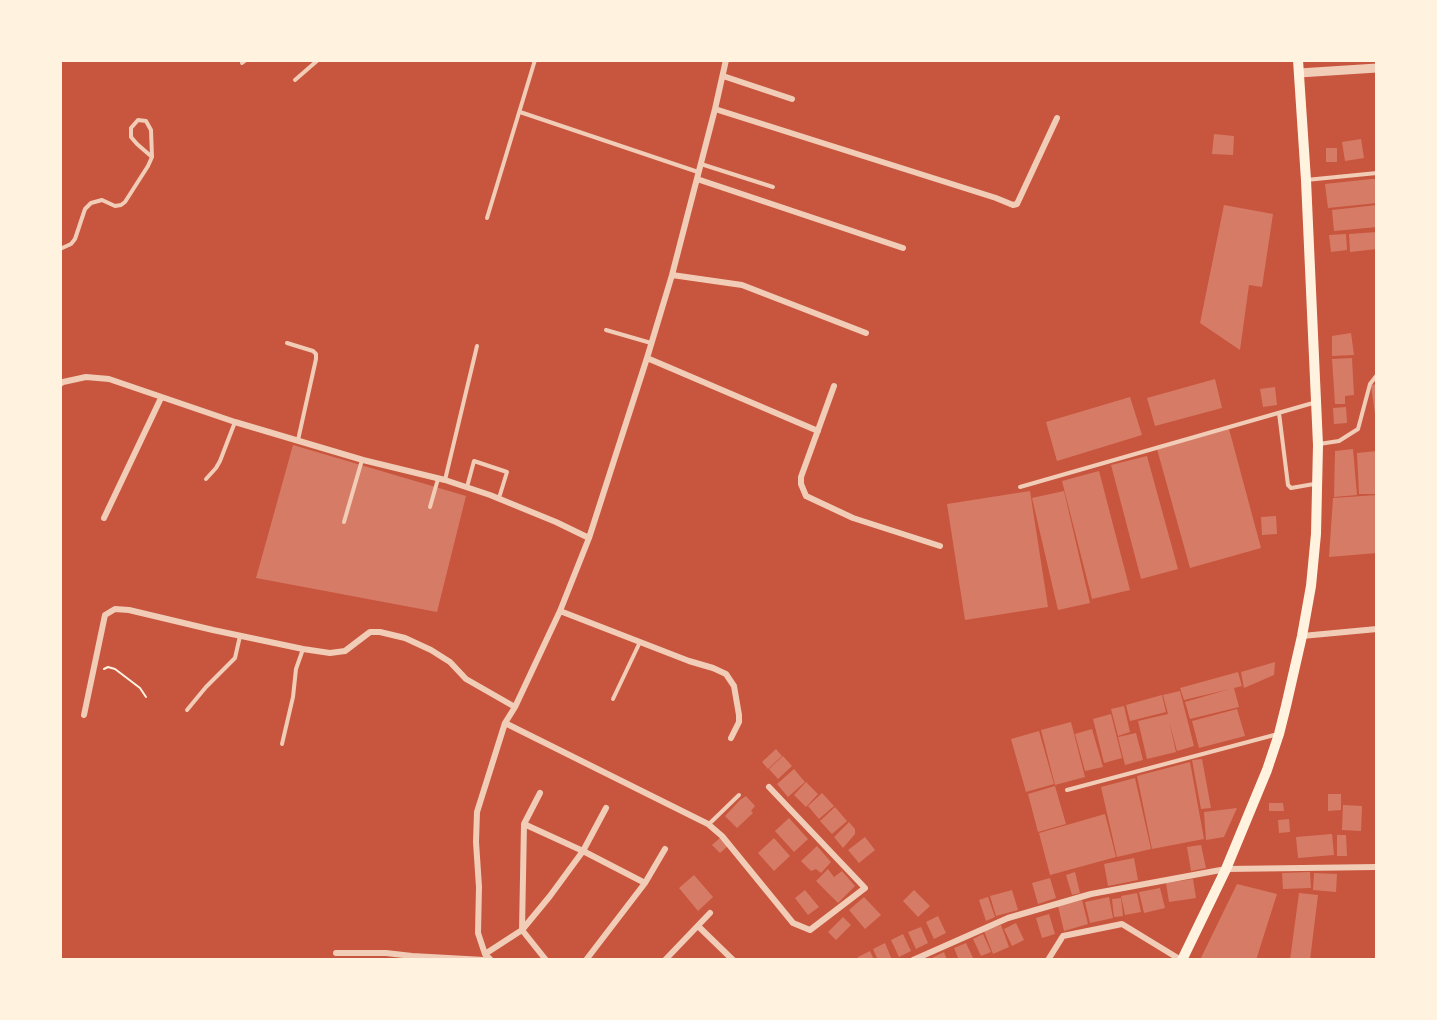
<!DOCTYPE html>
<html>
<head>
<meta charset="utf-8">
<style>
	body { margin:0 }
	#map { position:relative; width:1437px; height:1020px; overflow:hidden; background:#c8553d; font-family:"DM Sans",sans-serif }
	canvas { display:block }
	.frame { position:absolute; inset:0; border:62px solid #fff3e0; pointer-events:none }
</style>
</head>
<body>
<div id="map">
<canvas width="1437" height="1020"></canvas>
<div class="frame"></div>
</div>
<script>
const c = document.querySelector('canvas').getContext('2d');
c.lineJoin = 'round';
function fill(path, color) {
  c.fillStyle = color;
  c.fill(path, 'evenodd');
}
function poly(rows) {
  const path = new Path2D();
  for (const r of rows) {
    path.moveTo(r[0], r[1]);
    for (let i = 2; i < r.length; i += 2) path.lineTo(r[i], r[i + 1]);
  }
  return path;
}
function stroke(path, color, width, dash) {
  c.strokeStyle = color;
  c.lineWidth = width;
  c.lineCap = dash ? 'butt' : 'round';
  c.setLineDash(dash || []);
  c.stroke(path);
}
const building = poly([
	[1214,134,1234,136,1233,155,1212,154],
	[1361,139,1364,158,1345,161,1342,142],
	[1326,148,1337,148,1337,162,1326,162],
	[1371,179,1377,179,1377,203,1328,208,1325,184],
	[1224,205,1273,214,1262,287,1249,285,1240,350,1200,323],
	[1377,205,1377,227,1334,231,1332,210],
	[1377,232,1377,249,1350,252,1349,234],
	[1346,234,1347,250,1331,252,1329,235],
	[1351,333,1354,355,1332,356,1332,336],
	[1352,358,1354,395,1345,396,1345,404,1335,404,1332,359],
	[1215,379,1222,408,1155,426,1147,398],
	[1377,384,1377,422,1376,422,1371,385],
	[1275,387,1277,405,1263,407,1260,389],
	[1130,397,1142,435,1057,461,1046,422],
	[1346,407,1347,423,1334,424,1333,408],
	[1229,429,1261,548,1190,568,1157,449],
	[293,445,466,496,437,612,256,578],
	[1353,449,1357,495,1334,497,1335,451],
	[1377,451,1377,494,1359,494,1357,453],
	[1147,456,1178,569,1141,579,1111,465],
	[1099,471,1130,590,1092,599,1062,481],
	[1030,491,1048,607,965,620,947,504],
	[1064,491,1090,603,1058,610,1032,498],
	[1377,495,1377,553,1329,557,1333,498],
	[1276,516,1277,534,1262,535,1261,517],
	[1275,662,1274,675,1244,688,1241,672],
	[1238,672,1242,686,1234,688,1239,707,1190,719,1185,702,1230,689,1184,700,1180,688],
	[1180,691,1194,746,1177,751,1169,721,1176,752,1147,759,1138,721,1168,714,1163,695],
	[1162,695,1166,712,1130,721,1126,705],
	[1124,706,1130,732,1118,736,1111,709],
	[1237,709,1245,736,1199,748,1192,721],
	[1111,714,1122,758,1104,763,1093,719],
	[1071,722,1085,777,1055,785,1041,730],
	[1092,729,1103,767,1085,771,1075,734],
	[1039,731,1054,784,1026,792,1011,739],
	[1136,733,1143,760,1125,765,1118,737],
	[776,749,782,756,768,769,762,762],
	[783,756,792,766,778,779,769,769],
	[1202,759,1211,808,1201,809,1192,760],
	[1190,762,1204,839,1152,849,1137,776],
	[794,769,805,782,788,797,777,784],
	[1135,778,1151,849,1117,857,1101,787],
	[806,782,818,794,806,807,794,795],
	[1055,786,1066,824,1038,832,1028,794],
	[822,793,834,806,819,819,808,806],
	[1328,794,1341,794,1341,810,1328,811],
	[746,796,755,806,751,811,753,813,737,828,725,816,740,800],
	[1269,803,1283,803,1284,811,1269,811],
	[1343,805,1362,806,1361,831,1342,830],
	[835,807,847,821,832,834,820,821],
	[1237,808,1224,837,1206,840,1204,812],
	[1105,814,1116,857,1050,875,1039,833],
	[789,818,808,839,794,852,775,831],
	[1289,819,1290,832,1279,833,1278,820],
	[849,822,855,829,855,834,843,848,834,837],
	[1332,834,1334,855,1298,858,1296,837],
	[1337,835,1346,835,1347,856,1337,856],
	[721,837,729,845,720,853,712,845],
	[865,837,875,850,859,863,848,850],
	[774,838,790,856,774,871,758,853],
	[1201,845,1206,868,1191,871,1187,847],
	[817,846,831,862,821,873,816,869,811,871,801,861],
	[1134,858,1138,880,1108,886,1104,864],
	[828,869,834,877,842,871,855,886,838,903,816,881],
	[1075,872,1080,893,1072,895,1066,875],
	[1310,872,1311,888,1283,889,1282,873],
	[1314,873,1337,874,1336,892,1313,890],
	[694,875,713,897,698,911,679,888],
	[1050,878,1056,898,1038,904,1032,883],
	[1193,879,1196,898,1169,902,1166,883],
	[1237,884,1277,894,1256,960,1200,960],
	[1160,888,1165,908,1144,913,1139,892],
	[805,890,819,907,808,915,795,898],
	[914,890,930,906,918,917,903,901],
	[1012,890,1018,910,996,916,990,896],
	[1137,893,1141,912,1125,915,1121,896],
	[1299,893,1318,895,1310,960,1290,960],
	[864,897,881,915,865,929,849,910],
	[988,897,995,917,986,921,979,900],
	[1109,897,1113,918,1090,923,1085,902],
	[1121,898,1123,916,1114,917,1112,899],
	[1082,900,1088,924,1064,931,1058,906],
	[1049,914,1055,934,1042,938,1036,918],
	[938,916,946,933,934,939,926,922],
	[843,917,851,925,836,940,828,932],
	[1016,923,1024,940,1012,946,1004,929],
	[1001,925,1009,947,993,954,984,931],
	[921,927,928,943,916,949,908,932],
	[903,934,911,951,899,957,891,940],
	[983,934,991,952,981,956,973,939],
	[885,943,892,960,878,960,873,949],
	[966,943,974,960,959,960,954,948],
	[870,951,874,960,859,960,858,957],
	[944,952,947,960,933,960,932,958]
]);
const path = poly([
	[104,669,108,667,115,669,140,688,146,697]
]);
const service = poly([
	[242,63,246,60],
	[295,80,318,60],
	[520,112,698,172],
	[701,164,773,187],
	[1306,180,1377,173],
	[487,218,535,60],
	[60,249,71,244,75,239,85,209,91,203,102,200,115,206,121,205,125,202,148,166,152,157,151,130,146,121,138,120,131,128,131,137,137,144,152,157],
	[606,330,651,343],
	[287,343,313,351,316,354,316,359,298,440],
	[1279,413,1288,485,1291,488,1314,484],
	[1319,444,1339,441,1358,429,1370,384,1377,375],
	[206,479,216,468,220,461,235,422],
	[445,480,477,346],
	[467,487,474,461,507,472,499,498],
	[1020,487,1313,403],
	[430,507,438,479],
	[344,522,362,460],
	[613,699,640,642],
	[187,710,206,687,235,658,240,636],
	[282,744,293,697,296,669,303,649],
	[1067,790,1278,734],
	[709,824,739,795]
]);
const minor = poly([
	[723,76,792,99],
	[715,109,996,198,1013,205,1017,204,1057,118],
	[697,179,903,248],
	[672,275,742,285,866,333],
	[647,358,818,431],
	[60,384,63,382,86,377,109,379,235,422,363,460,445,480,490,495,556,522,589,538],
	[834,386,801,477,801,484,806,496,853,518,940,546],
	[104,518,161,398],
	[560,611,689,661,713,668,726,674,734,686,739,715,739,722,731,738],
	[1302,636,1377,629],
	[84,715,105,615,115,609,129,610,213,630,303,649,330,653,345,651,370,632,380,632,405,638,431,650,450,662,466,679,515,707],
	[505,723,708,824,722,836,793,923,810,930,865,888,769,787],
	[524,824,583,851,645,883],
	[698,926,733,960],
	[336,953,386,953,412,956,484,960],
	[485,954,522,930,524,824,540,793],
	[491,960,485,954,478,933,479,887,476,842,477,812,505,723,515,707,560,611,589,538,647,358,672,275,715,109,726,60],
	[546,960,522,930,550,896,583,851,606,808],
	[586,960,645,883,665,849],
	[665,960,710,913],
	[913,960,1008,918,1091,894,1226,869,1377,867],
	[1048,960,1063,936,1122,924,1181,960]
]);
const tertiary = poly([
	[1299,73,1377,68]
]);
const secondary = poly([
	[1182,960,1226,869,1267,770,1279,734,1286,706,1302,636,1311,586,1316,534,1318,445,1306,180,1298,60]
]);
fill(building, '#d67c66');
stroke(path, '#fff3e0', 2);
stroke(service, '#f1ccb7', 4);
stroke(minor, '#f1ccb7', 6);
stroke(tertiary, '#f1ccb7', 9);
stroke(secondary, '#fff3e0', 10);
</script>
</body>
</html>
